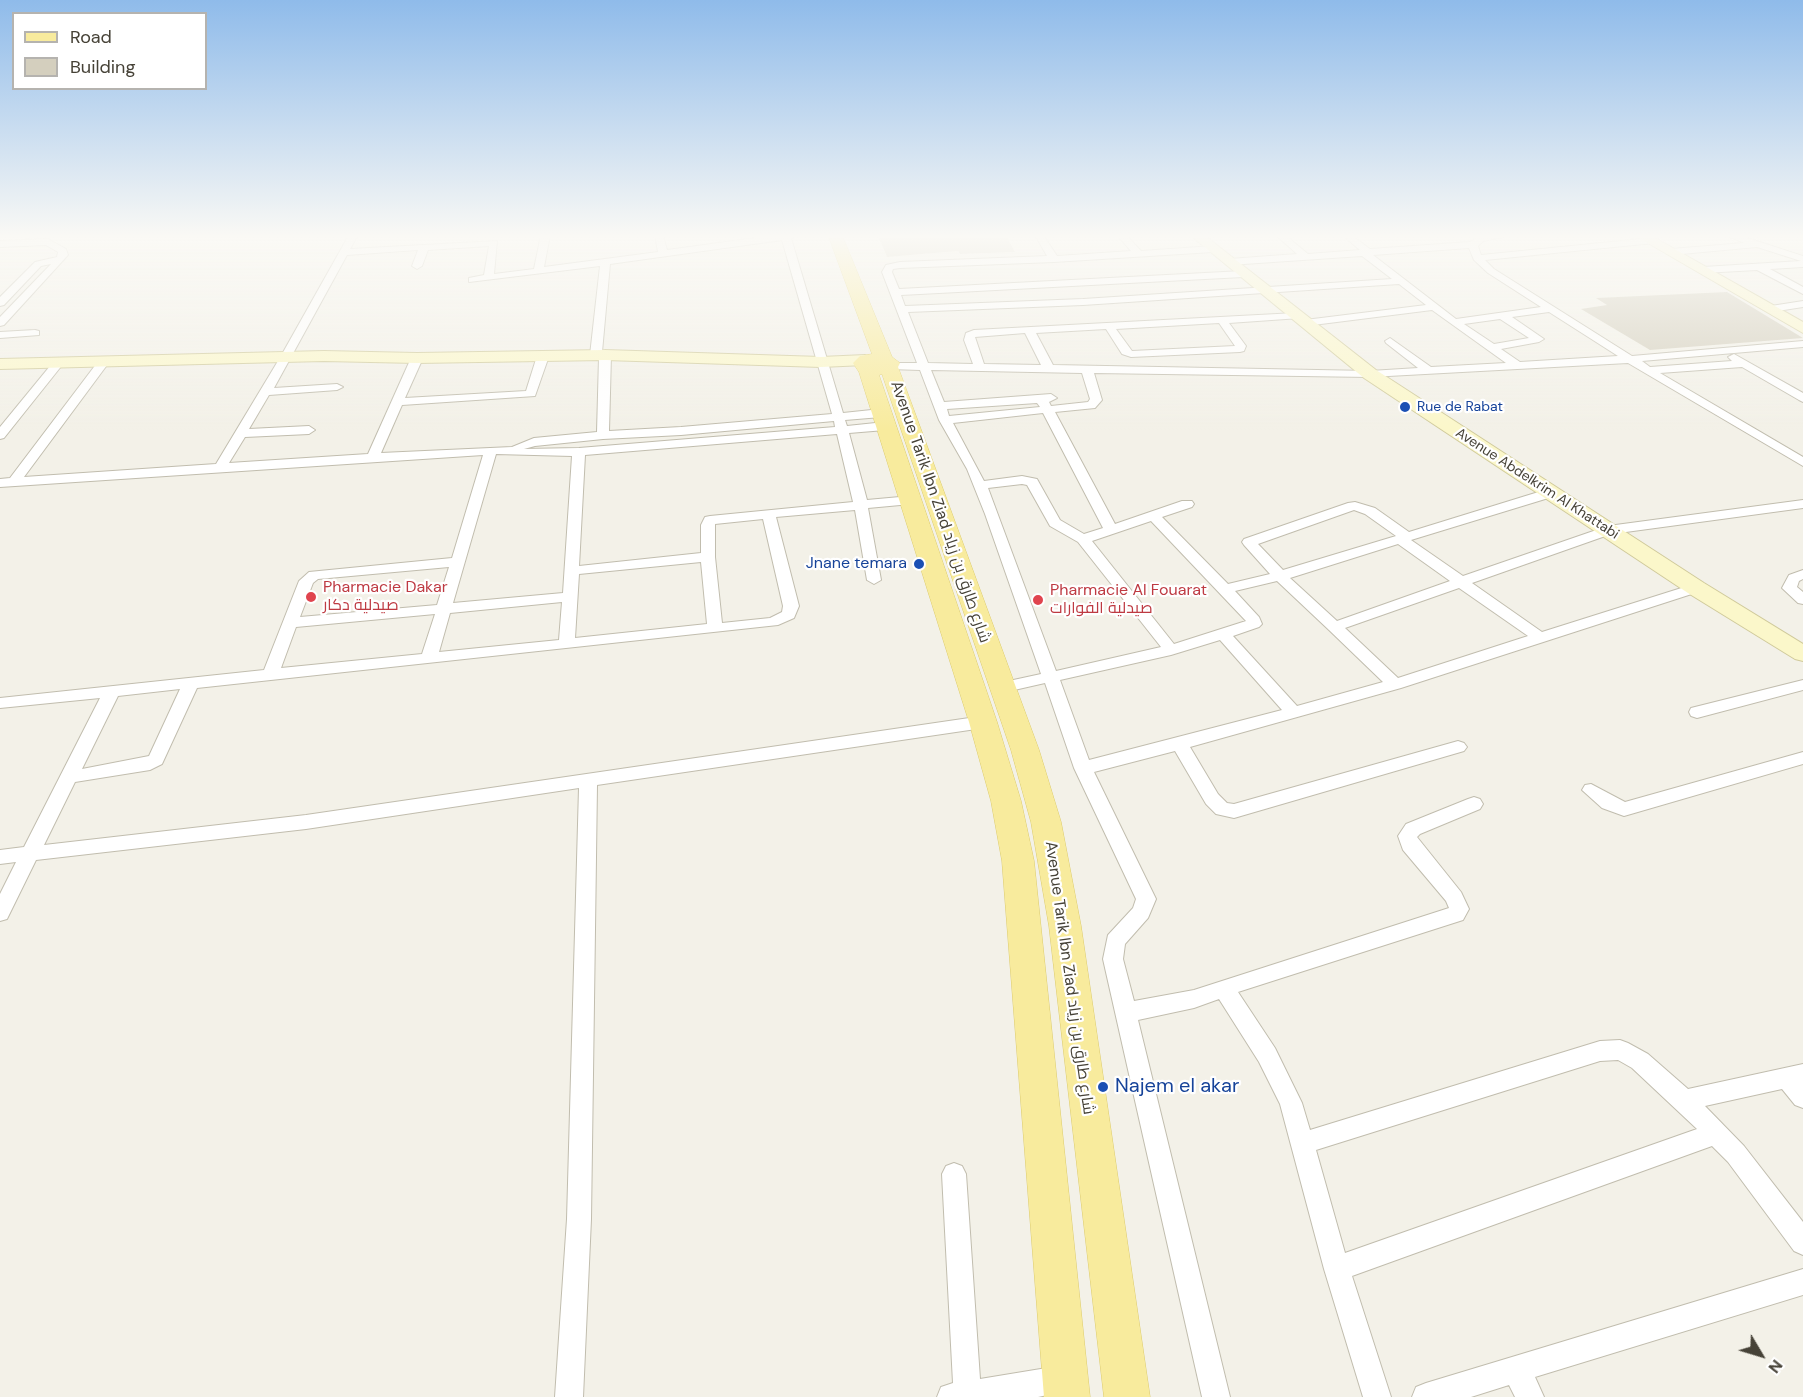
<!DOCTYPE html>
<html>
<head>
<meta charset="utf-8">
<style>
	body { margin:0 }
	#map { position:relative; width:1803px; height:1397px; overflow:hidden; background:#f3f1e8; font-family:"DM Sans",sans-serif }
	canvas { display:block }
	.legend { position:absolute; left:12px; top:12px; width:195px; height:78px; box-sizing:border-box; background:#fff; border:2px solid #b5b3af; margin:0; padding:8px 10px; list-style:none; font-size:18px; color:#464237 }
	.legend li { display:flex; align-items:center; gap:12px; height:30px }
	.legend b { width:30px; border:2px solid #b5b3af }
	.north { position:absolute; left:1731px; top:1325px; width:60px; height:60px; -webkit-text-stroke:4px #fff; paint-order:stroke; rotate:128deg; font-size:16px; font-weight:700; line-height:24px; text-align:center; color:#464237 }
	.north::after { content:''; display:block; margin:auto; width:21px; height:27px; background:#464237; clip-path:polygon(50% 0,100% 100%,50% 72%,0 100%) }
</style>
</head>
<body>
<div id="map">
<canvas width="1803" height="1397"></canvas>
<ul class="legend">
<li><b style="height:8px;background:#f8eb9d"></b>Road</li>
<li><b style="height:16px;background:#d4cfbe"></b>Building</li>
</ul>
<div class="north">N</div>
</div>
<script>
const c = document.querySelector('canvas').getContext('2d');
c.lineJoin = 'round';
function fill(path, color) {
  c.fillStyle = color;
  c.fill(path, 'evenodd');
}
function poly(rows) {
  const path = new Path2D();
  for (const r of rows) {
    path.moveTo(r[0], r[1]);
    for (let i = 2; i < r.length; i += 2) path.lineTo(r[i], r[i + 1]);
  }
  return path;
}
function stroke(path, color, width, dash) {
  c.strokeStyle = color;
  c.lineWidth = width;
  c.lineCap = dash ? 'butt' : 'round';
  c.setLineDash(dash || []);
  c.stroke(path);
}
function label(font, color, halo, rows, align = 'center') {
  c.font = font + ' "DM Sans",Cairo,sans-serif';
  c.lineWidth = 4.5;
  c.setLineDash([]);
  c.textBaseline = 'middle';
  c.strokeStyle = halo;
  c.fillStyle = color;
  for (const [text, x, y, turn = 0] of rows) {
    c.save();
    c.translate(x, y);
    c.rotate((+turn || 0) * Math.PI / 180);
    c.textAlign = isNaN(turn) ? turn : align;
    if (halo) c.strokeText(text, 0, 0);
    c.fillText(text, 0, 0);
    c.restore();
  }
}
const building = poly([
	[878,235,1006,235,1015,252,960,254,958,251,887,257],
	[1727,292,1803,338,1650,350,1581,309,1607,305,1596,298]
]);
const street = poly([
	[349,235,358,235,350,249,497,241,494,274,534,269,541,235,550,235,544,267,658,252,655,235,663,235,667,250,777,235,798,235,791,238,843,413,881,409,887,413,881,417,845,420,847,426,885,422,891,426,885,430,849,433,867,500,911,496,918,500,911,504,868,508,881,580,874,584,867,580,855,510,776,517,799,606,794,618,778,625,197,688,162,764,150,770,75,782,44,845,306,815,983,716,989,718,991,722,989,726,983,728,597,785,591,1219,583,1397,555,1397,567,1219,579,788,306,829,36,860,7,919,0,921,0,894,16,862,0,864,0,850,24,847,100,698,0,708,0,698,264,670,299,581,309,572,452,558,483,455,0,487,0,479,10,478,100,359,104,358,110,361,24,477,216,464,281,356,349,235],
	[782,240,832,414,681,427,609,431,611,355,609,353,602,352,610,264,782,240],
	[489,246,484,275,469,278,469,282,600,266,590,355,592,357,599,357,597,432,534,438,512,447,381,453,402,405,535,396,549,356,543,353,537,356,526,391,405,398,423,358,417,355,411,358,368,454,229,463,245,437,309,434,315,430,309,426,249,429,269,395,337,390,343,387,337,384,274,388,347,255,418,250,412,266,417,269,422,266,428,250,489,246],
	[834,421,835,427,579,448,524,449,535,446,603,439,681,435,834,421],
	[837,434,853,502,710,516,705,517,701,525,701,553,579,566,585,455,837,434],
	[496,454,572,456,563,593,453,603,496,454],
	[763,519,783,606,782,612,770,618,722,623,715,557,715,524,763,519],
	[701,562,707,624,575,638,579,574,701,562],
	[449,567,437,605,300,617,313,583,318,579,449,567],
	[562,602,559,640,439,652,450,613,562,602],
	[435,614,422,654,281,668,296,627,435,614],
	[180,689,149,756,82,769,118,696,180,689],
	[1035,235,1043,235,1057,256,1131,251,1117,235,1126,235,1141,251,1213,246,1218,249,1213,252,1054,262,900,268,893,269,892,272,899,289,1243,271,1248,274,1243,277,901,295,905,306,1083,299,1392,279,1362,256,1229,265,1224,262,1229,259,1297,254,1276,235,1285,235,1308,254,1360,250,1342,235,1351,235,1370,249,1470,242,1480,236,1512,235,1483,241,1478,246,1481,255,1651,238,1656,241,1654,243,1485,260,1494,269,1632,356,1803,341,1803,347,1642,361,1650,367,1732,361,1728,357,1734,354,1803,393,1803,402,1799,400,1742,367,1660,373,1803,457,1803,466,1628,363,1370,377,1094,373,1102,400,1095,408,1055,412,1115,524,1182,501,1192,501,1194,504,1192,507,1162,517,1228,584,1270,574,1244,545,1242,542,1244,539,1348,503,1355,502,1375,508,1409,532,1545,490,1555,490,1557,493,1555,496,1411,540,1463,576,1608,526,1803,500,1803,508,1611,534,1472,583,1542,632,1691,585,1701,585,1703,588,1701,591,1401,688,1190,747,1218,794,1227,803,1234,804,1458,741,1464,743,1467,747,1464,751,1234,818,1216,814,1206,804,1175,751,1094,772,1156,899,1148,918,1125,944,1123,959,1134,1001,1194,990,1449,908,1446,901,1403,850,1398,836,1406,824,1468,799,1474,797,1480,799,1483,804,1480,809,1420,834,1417,837,1461,892,1469,909,1463,920,1238,992,1275,1048,1302,1103,1310,1130,1600,1041,1620,1040,1628,1043,1648,1054,1688,1089,1803,1064,1803,1108,1795,1105,1782,1089,1705,1106,1744,1146,1803,1222,1803,1255,1794,1251,1728,1162,1712,1146,1352,1276,1391,1397,1363,1397,1324,1269,1280,1104,1259,1062,1219,999,1194,1008,1138,1020,1230,1397,1202,1397,1103,959,1108,935,1133,908,1136,899,1074,768,1045,683,1001,693,995,692,993,688,995,684,1041,674,985,514,967,469,939,420,920,370,890,369,884,366,890,363,917,363,882,272,886,265,900,262,1047,256,1035,235],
	[1469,248,1474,260,1488,273,1541,307,1456,319,1373,255,1469,248],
	[1399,284,1426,305,1305,320,1300,323,1305,326,1432,310,1506,363,1431,367,1390,338,1385,341,1386,343,1418,368,1370,371,1053,365,1036,333,1106,329,1122,354,1131,357,1240,352,1244,351,1246,346,1229,323,1300,318,1300,314,1296,313,974,330,966,333,964,340,973,364,928,363,908,312,1083,305,1399,284],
	[1549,312,1618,356,1520,362,1501,349,1539,342,1544,339,1512,317,1549,312],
	[1500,319,1529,338,1494,344,1464,324,1500,319],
	[1219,323,1235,346,1132,351,1116,329,1219,323],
	[1025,333,1041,365,984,364,975,337,1025,333],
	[931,370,1082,373,1090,399,1088,402,1051,406,1049,402,1057,398,1051,394,944,402,931,370],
	[1037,403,1040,407,949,416,947,409,1037,403],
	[1043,413,1103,528,1084,534,1060,520,1037,479,1022,476,984,481,953,423,1043,413],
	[1022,484,1027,485,1050,526,1078,542,1161,647,1056,671,988,488,1022,484],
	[1354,510,1365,514,1396,536,1283,570,1258,544,1354,510],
	[1151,521,1246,621,1174,644,1092,541,1151,521],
	[1398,544,1450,581,1337,621,1290,578,1398,544],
	[1277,581,1329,630,1383,682,1297,706,1233,636,1259,627,1262,624,1259,617,1235,591,1277,581],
	[1459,588,1528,636,1398,678,1345,628,1459,588],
	[1220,640,1282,710,1089,760,1060,680,1171,655,1220,640],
	[1618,1060,1632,1068,1697,1129,1345,1253,1316,1150,1600,1061,1618,1060],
	[1726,235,1738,235,1803,256,1803,267,1770,269,1803,287,1803,294,1757,270,1703,273,1698,270,1703,267,1801,261,1757,247,1671,255,1666,252,1671,249,1744,243,1726,235],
	[48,239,66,249,68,255,4,325,0,326,0,317,51,264,41,266,4,305,0,306,0,297,35,262,57,257,58,252,46,245,0,247,0,241,48,239],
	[1803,301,1803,307,1771,312,1766,309,1771,306,1803,301],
	[35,330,39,331,39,335,0,338,0,332,35,330],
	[59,359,63,360,63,364,4,438,0,439,0,427,55,360,59,359],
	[1803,570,1803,579,1799,581,1797,587,1803,592,1803,604,1798,603,1782,588,1789,575,1803,570],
	[1803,680,1803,690,1697,718,1691,716,1689,712,1691,708,1803,680],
	[1803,752,1803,764,1624,816,1602,808,1582,790,1585,785,1591,784,1625,802,1803,752],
	[954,1163,962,1166,966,1174,980,1379,1065,1365,1075,1369,1079,1379,1075,1389,1038,1397,937,1397,941,1387,953,1383,942,1174,946,1166,954,1163],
	[1803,1269,1803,1295,1535,1377,1544,1397,1515,1397,1509,1385,1471,1397,1412,1397,1416,1387,1426,1383,1803,1269]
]);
const secondary = poly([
	[1190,235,1204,235,1376,370,1704,583,1803,644,1803,661,1795,659,1688,593,1364,378,1190,235],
	[1634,235,1650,235,1803,322,1803,333,1634,235],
	[605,350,821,357,865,355,873,360,865,365,821,367,605,360,417,363,324,361,0,369,0,359,324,351,417,353,605,350]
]);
const primary = poly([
	[828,235,842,235,892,357,900,363,898,367,1039,750,1061,822,1081,926,1150,1397,1104,1397,1049,926,1031,822,1011,750,882,374,879,375,997,722,1021,801,1034,861,1090,1397,1044,1397,1002,861,991,801,969,722,859,372,853,363,860,356,872,354,828,235]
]);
const markers = [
	[1405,407,6,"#1a4fb4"],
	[919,564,6,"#1a4fb4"],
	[311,597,6,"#e0444e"],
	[1038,600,6,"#e0444e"],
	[1103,1087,6,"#1a4fb4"]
];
const farTransitnames = [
	["Rue de Rabat",1417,407]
];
const farStreetnames = [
	["Avenue Abdelkrim Al Khattabi",1537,484,33]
];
const streetNames = [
	["Avenue Tarik Ibn Ziad شارع طارق بن زياد",940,512,71],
	["Avenue Tarik Ibn Ziad شارع طارق بن زياد",1069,978,82]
];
const transitNames = [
	["Jnane temara",907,564]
];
const healthNames = [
	["Pharmacie Dakar",323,588],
	["صيدلية دكار",323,606],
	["Pharmacie Al Fouarat",1050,591],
	["صيدلية الفوارات",1050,609]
];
const nearTransitnames = [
	["Najem el akar",1115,1087]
];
fill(building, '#d4cfbe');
stroke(street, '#c1bdae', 2);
stroke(secondary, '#d0ca9b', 2);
stroke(primary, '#dccb6d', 1);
fill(street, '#fff');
fill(secondary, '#fbf7ca');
fill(primary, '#f8eb9d');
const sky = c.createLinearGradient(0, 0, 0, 430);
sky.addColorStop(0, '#8fbbea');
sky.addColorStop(0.55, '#faf9f5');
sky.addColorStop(1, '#faf9f500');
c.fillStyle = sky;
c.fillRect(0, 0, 1803, 430);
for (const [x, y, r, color] of markers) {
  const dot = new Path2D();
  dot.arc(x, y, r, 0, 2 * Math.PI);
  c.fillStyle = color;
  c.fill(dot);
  stroke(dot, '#fff', 2);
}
label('14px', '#164399', '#fff', farTransitnames, 'left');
label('14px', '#464237', '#fff', farStreetnames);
label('16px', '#464237', '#fff', streetNames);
label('16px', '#164399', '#fff', transitNames, 'right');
label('16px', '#be3a42', '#fff', healthNames, 'left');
label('20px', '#164399', '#fff', nearTransitnames, 'left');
</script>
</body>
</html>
